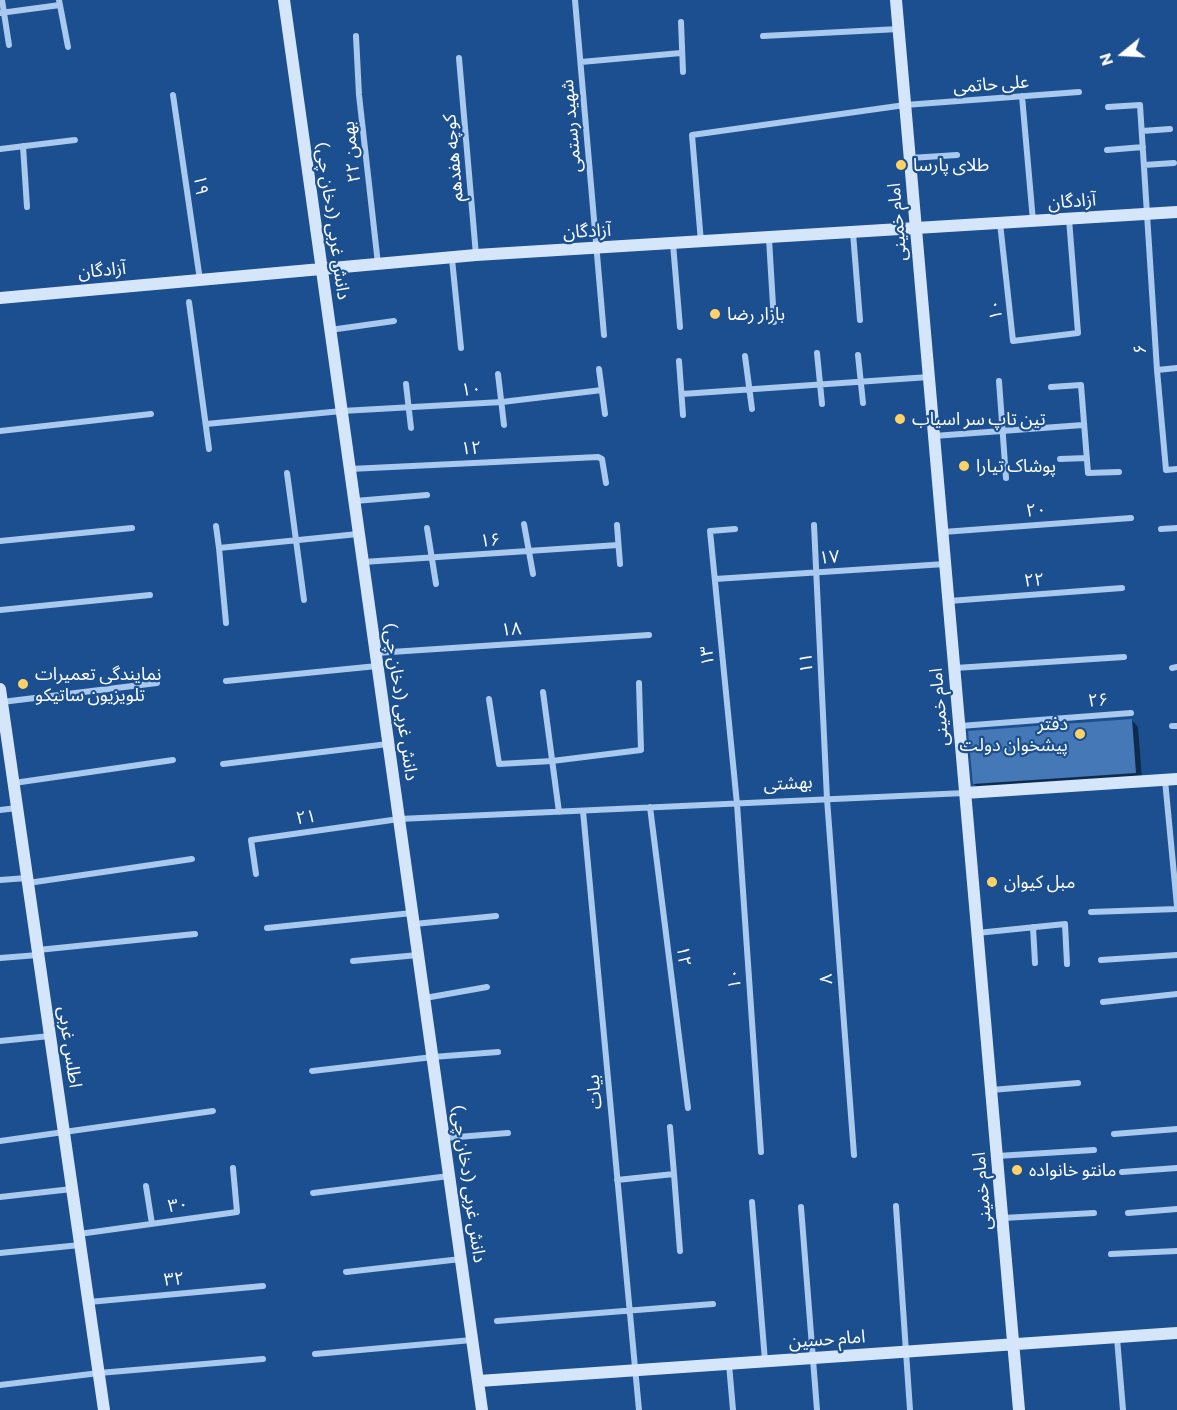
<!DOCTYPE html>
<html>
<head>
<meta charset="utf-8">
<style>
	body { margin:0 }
	#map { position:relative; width:1177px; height:1410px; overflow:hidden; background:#1b4f8f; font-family:Commissioner,sans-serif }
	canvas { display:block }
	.north { position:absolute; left:1093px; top:24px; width:60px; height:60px; -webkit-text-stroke:4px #1b4f8f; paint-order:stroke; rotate:252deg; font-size:16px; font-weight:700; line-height:24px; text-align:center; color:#fff }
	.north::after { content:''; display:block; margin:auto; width:21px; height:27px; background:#fff; clip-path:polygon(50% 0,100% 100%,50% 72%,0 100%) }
</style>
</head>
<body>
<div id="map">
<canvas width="1177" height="1410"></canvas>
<div class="north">N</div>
</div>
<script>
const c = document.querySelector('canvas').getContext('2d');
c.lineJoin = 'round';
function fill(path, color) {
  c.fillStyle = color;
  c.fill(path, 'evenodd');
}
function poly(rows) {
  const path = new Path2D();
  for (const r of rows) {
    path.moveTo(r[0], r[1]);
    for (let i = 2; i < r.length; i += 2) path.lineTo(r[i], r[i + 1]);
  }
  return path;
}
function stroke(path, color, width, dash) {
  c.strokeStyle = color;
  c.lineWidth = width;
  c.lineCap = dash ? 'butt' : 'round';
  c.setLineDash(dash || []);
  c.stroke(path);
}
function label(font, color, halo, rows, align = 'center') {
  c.font = font + ' Commissioner,"Noto Sans Arabic",sans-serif';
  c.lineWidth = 4.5;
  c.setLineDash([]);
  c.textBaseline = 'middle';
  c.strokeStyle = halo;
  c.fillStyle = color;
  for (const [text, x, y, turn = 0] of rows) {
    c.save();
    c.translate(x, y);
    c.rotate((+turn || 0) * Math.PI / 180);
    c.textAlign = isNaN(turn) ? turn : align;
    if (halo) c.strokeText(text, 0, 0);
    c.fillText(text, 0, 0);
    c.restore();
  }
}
const shadow = poly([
	[1132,720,1138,727,1142,779,981,790,974,784]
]);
const building = poly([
	[1132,719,1136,773,973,784,968,731]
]);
const street = poly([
	[2,0,9,45],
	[59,0,68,47],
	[575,0,604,335],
	[0,13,60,5],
	[681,22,683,72],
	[356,36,359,95,378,264],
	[763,36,899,29],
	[459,58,476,255],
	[581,62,681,53],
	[173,95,200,280],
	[1022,96,1033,221],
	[1108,107,1140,105,1157,370,1166,470,1177,469],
	[1142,131,1170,129],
	[23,146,27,207],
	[0,149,75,140],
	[1107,150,1143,147],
	[910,158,957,155],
	[1144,165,1174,163],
	[1000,223,1013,341,1078,333,1069,219],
	[853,233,860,320],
	[769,239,774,322],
	[701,242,692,135,905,105,1079,92],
	[673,244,680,327],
	[452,259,461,348],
	[189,302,209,449],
	[330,330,394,321],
	[817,353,822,404],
	[858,355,863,403],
	[745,356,752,409],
	[679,361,683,415],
	[599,369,605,414],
	[1157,370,1177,368],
	[498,374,504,425],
	[999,381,1006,478],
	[406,384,411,428],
	[1051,387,1081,385,1088,473,1119,472],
	[682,394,929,377],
	[206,424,342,411,502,402,602,390],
	[0,431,151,414],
	[934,436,1083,425],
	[1060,459,1087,458],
	[350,469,598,457,602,459,606,483],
	[287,473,304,600],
	[355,501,427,495],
	[524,524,533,574],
	[617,525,620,564],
	[814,525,827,799,854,1155],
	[216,526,219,548,358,534],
	[427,528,436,584],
	[735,529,710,531,737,804,761,1152],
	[1161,529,1177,528],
	[943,532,1131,518],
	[0,541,132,528],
	[219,548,226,623],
	[363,562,618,545],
	[715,579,945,564],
	[949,601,1122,588],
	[0,610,150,595],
	[376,653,649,635],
	[955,668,1124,657],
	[1172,668,1177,667],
	[226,681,377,666],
	[543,692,559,812],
	[489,699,499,764,552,761,641,750,639,683],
	[2,702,157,683],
	[960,726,1131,713],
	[1172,726,1177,726],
	[223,764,388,744],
	[1165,780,1177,906],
	[14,783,173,760],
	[650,807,688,1108],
	[0,810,17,808],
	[583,811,639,1410],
	[256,874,251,840,399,819,965,793],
	[0,880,27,878],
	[28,883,192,859],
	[1091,912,1177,909],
	[414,924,496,916],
	[1033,927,1035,963],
	[267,928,412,913],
	[977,933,1065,924,1067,964],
	[38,950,195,934],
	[0,958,38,955],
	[1101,960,1177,955],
	[353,961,418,955],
	[425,998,487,987],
	[1103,1002,1177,994],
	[0,1041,50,1036],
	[312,1071,433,1057,498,1052],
	[991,1090,1078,1083],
	[1114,1134,1177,1129],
	[445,1138,508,1133],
	[0,1141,213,1111],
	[997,1156,1094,1150],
	[1122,1172,1177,1168],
	[674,1174,680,1251],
	[617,1180,674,1174,670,1127],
	[146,1186,152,1224],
	[313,1193,449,1176],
	[0,1197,72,1189],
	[752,1202,765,1361],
	[896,1206,910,1410],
	[801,1207,817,1410],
	[1128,1213,1177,1209],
	[1003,1218,1094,1213],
	[79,1234,237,1212,233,1168],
	[0,1253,80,1245],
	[1111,1254,1177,1251],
	[346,1272,461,1259],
	[89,1302,263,1286],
	[497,1321,713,1304],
	[1117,1338,1123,1410],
	[315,1354,472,1340],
	[729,1364,733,1410],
	[0,1385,99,1373,263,1359]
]);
const secondary = poly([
	[284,0,482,1410],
	[896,0,1019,1410],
	[0,298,476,255,1177,212],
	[0,689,104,1410],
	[965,793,1177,779],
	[479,1381,1177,1333]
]);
const markers = [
	[901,165,6,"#ffd166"],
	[715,314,6,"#ffd166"],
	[900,419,6,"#ffd166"],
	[964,466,6,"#ffd166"],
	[23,684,6,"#ffd166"],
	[1080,734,6,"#ffd166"],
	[992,882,6,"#ffd166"],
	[1017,1170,6,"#ffd166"]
];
const streetNames = [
	["علی حاتمی",991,84,-4],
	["شهید رستمی",571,126,-95],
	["۲۲ بهمن",351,152,-96],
	["کوچه هفدهم",453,158,-95],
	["۱۹",201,185,82],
	["آزادگان",1072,201,-4],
	["دانش غربی (دخان چی)",333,221,82],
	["امام خمینی",897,222,-95],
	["آزادگان",587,231,-3],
	["آزادگان",102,270,-5],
	["۱۰",995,310,-97],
	["۶",1140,349,-94],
	["۱۰",471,389,-4],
	["۱۲",471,448,-3],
	["۲۰",1036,510,-4],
	["۱۶",490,540,-4],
	["۱۷",829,557,-4],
	["۲۲",1034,580,-4],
	["۱۸",511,629,-4],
	["۱۳",707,656,-96],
	["۱۱",806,663,-93],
	["۲۶",1098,700,-4],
	["دانش غربی (دخان چی)",401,702,82],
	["امام خمینی",939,707,-95],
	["بهشتی",788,783,-3],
	["۲۱",306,817,-8],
	["۱۲",684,956,83],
	["۱۰",734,979,-94],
	["۸",826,979,-94],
	["اطلس غربی",70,1047,82],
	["بیات",594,1092,-95],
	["دانش غربی (دخان چی)",469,1184,82],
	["امام خمینی",982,1191,-95],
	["۳۰",178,1205,-8],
	["۳۲",174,1279,-5],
	["امام حسین",827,1339,-4]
];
const poiNames = [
	["طلای پارسا",913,165],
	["بازار رضا",727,314],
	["تین تاپ سر اسیاب",912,419],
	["پوشاک تیارا",976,466],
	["نمایندگی تعمیرات",35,674],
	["تلویزیون ساتیکو",35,695],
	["دفتر",1068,724,"right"],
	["پیشخوان دولت",1068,745,"right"],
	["مبل کیوان",1004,882],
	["مانتو خانواده",1029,1170]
];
fill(shadow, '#0007');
fill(building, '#4478b7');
stroke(street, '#a9c9ee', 6);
stroke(secondary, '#d6e6fa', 12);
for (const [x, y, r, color] of markers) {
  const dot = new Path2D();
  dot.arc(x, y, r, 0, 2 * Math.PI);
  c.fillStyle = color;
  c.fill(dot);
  stroke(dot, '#1b4f8f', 2);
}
label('18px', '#fff', '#1b4f8f', streetNames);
label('18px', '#fff', '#1b4f8f', poiNames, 'left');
</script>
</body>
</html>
